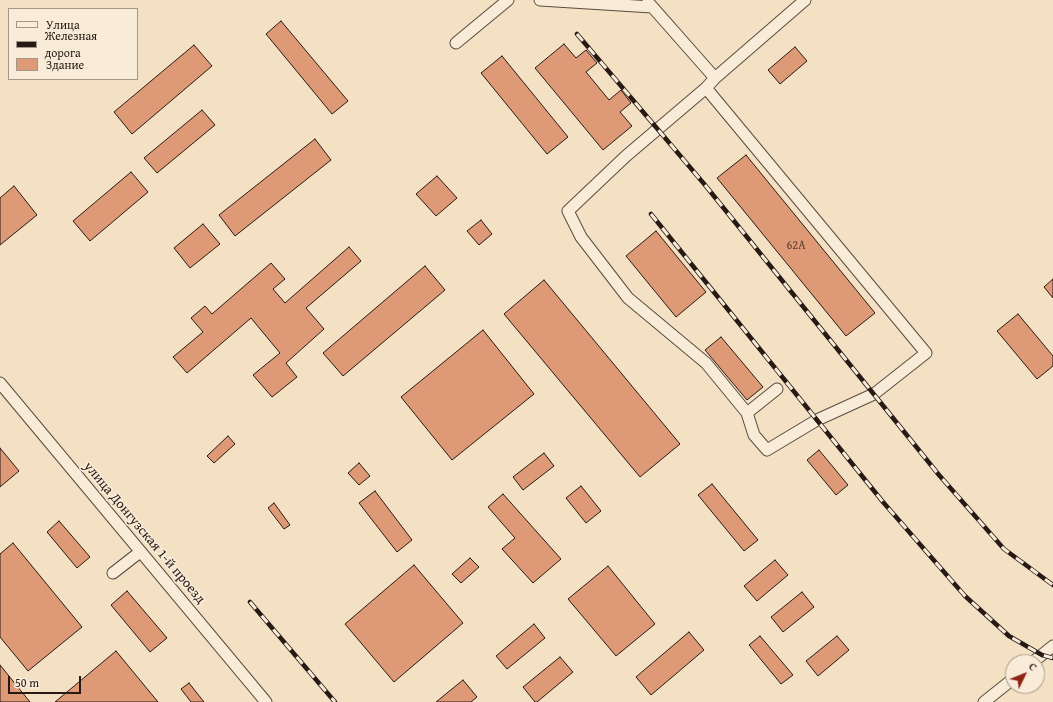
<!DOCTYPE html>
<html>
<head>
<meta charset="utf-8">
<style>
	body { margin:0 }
	#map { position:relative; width:1053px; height:702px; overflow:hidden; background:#f4e0c3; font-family:"Gentium Book Plus",serif }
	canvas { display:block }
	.legend { position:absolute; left:8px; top:8px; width:130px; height:72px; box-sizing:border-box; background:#f8ebd8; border:1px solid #a4978a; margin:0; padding:5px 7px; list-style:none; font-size:12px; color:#271a14 }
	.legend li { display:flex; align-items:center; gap:8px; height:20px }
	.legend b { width:20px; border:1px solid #a4978a }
	.north { position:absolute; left:1005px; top:654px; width:40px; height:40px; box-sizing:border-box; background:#f8ebd8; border:1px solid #a4978a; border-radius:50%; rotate:47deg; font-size:11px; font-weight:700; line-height:16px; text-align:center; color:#271a14 }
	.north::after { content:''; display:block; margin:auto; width:14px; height:18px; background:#8f2418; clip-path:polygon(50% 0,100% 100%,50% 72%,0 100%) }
	.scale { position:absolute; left:8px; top:676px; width:73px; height:18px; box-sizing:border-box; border:2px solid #271a14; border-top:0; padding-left:5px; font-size:12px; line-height:14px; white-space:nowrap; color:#271a14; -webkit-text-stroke:3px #f8ebd8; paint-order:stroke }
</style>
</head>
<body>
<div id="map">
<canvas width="1053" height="702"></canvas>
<ul class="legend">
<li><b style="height:5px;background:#f8ebd8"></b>Улица</li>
<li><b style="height:5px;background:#271a14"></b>Железная дорога</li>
<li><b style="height:11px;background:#de9977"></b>Здание</li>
</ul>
<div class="north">С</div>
<div class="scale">50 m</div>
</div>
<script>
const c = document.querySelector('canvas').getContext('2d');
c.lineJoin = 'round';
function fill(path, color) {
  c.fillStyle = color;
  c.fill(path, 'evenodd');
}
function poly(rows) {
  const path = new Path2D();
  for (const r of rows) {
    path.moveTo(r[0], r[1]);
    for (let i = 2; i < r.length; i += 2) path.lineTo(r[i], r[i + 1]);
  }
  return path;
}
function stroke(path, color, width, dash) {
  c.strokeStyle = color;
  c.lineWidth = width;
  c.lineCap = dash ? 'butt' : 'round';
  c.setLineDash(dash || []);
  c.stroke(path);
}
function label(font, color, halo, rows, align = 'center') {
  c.font = font + ' "Gentium Book Plus",serif';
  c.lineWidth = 3.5;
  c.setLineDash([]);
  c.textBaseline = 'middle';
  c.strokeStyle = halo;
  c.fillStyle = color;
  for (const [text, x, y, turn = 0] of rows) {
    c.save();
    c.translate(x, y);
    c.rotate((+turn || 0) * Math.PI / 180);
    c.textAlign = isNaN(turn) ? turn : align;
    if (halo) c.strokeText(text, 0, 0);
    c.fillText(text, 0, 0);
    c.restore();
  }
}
const building = poly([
	[281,21,348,101,332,114,266,34,281,21],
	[564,44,576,58,586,50,597,63,586,72,609,100,621,90,631,103,620,112,632,126,603,150,535,68,564,44],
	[194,45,212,66,132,134,114,112,194,45],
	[795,47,807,61,780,84,768,70,795,47],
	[502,56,568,137,547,154,481,73,502,56],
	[202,110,215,125,157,173,144,158,202,110],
	[315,139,331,160,235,236,219,215,315,139],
	[746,155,875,313,846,336,717,178,746,155],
	[131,172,148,192,90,241,73,221,131,172],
	[437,176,457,198,436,216,416,194,437,176],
	[14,186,37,215,0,245,0,198,14,186],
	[481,220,492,234,479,245,467,231,481,220],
	[203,224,220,244,190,268,174,248,203,224],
	[656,231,706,292,676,317,626,256,656,231],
	[349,247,361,261,306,308,324,329,286,363,297,377,272,397,253,375,280,353,251,318,187,373,173,357,203,332,191,318,205,306,212,314,271,263,285,279,273,289,285,303,349,247],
	[425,266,445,290,343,376,323,353,425,266],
	[1053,279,1053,298,1044,287,1053,279],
	[544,280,680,444,640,477,504,314,544,280],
	[1018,314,1053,356,1053,366,1037,379,997,331,1018,314],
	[483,330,534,394,452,460,401,397,483,330],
	[721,337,763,387,747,400,705,350,721,337],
	[228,436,235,444,214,463,207,456,228,436],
	[0,448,19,471,0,487,0,448],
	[819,450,848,485,836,495,807,460,819,450],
	[544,453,554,466,523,490,513,477,544,453],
	[359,463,370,476,359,485,348,473,359,463],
	[712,484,758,540,744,551,698,495,712,484],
	[581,486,601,511,586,523,566,498,581,486],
	[375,491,412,540,397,552,359,503,375,491],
	[503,494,561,559,533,583,502,549,515,538,488,507,503,494],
	[274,503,290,525,284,529,268,508,274,503],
	[59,521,90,557,77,568,47,532,59,521],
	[13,543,82,627,28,671,0,637,0,554,13,543],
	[470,558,479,567,461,583,452,574,470,558],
	[775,560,788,575,757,601,744,586,775,560],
	[414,565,463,623,394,682,345,624,414,565],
	[608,566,655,624,616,656,568,599,608,566],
	[127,591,167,638,150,652,111,605,127,591],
	[802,592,814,607,783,632,771,617,802,592],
	[534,624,545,638,507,669,496,656,534,624],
	[689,632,704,650,651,695,636,677,689,632],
	[760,636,793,675,781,684,749,645,760,636],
	[837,636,849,650,818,676,806,661,837,636],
	[116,651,158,702,55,702,116,651],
	[560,657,573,672,537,702,535,702,523,687,560,657],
	[0,665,30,702,0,702,0,665],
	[463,680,477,697,471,702,436,702,463,680],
	[189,683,204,702,191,702,181,689,189,683]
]);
const minor = poly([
	[540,0,652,7],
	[648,2,715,78],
	[456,43,508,0],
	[706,88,926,353,874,394,817,420,767,450,754,435,747,413],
	[0,383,266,702],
	[777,389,747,413,706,363,628,298,581,237,568,211,626,156,706,88,715,78,805,0],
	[113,573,140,552],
	[1033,662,1053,646],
	[984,702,1013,679]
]);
const rail = poly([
	[577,34,705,185,939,475,1004,549,1053,585],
	[651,214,883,502,965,596,1009,636,1042,655,1053,658],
	[250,602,335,702]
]);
const numberNames = [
	["62А",796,246]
];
const streetNames = [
	["улица Донгузская 1-й проезд",144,533,50]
];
fill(building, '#de9977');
stroke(building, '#271a14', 1);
stroke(minor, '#5a4c40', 13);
stroke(minor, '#f8ebd8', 11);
stroke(rail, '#271a14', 4.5);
stroke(rail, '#f8ebd8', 3, [9]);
label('12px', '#553a2d', null, numberNames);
label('14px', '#271a14', '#f8ebd8', streetNames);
</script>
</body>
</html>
